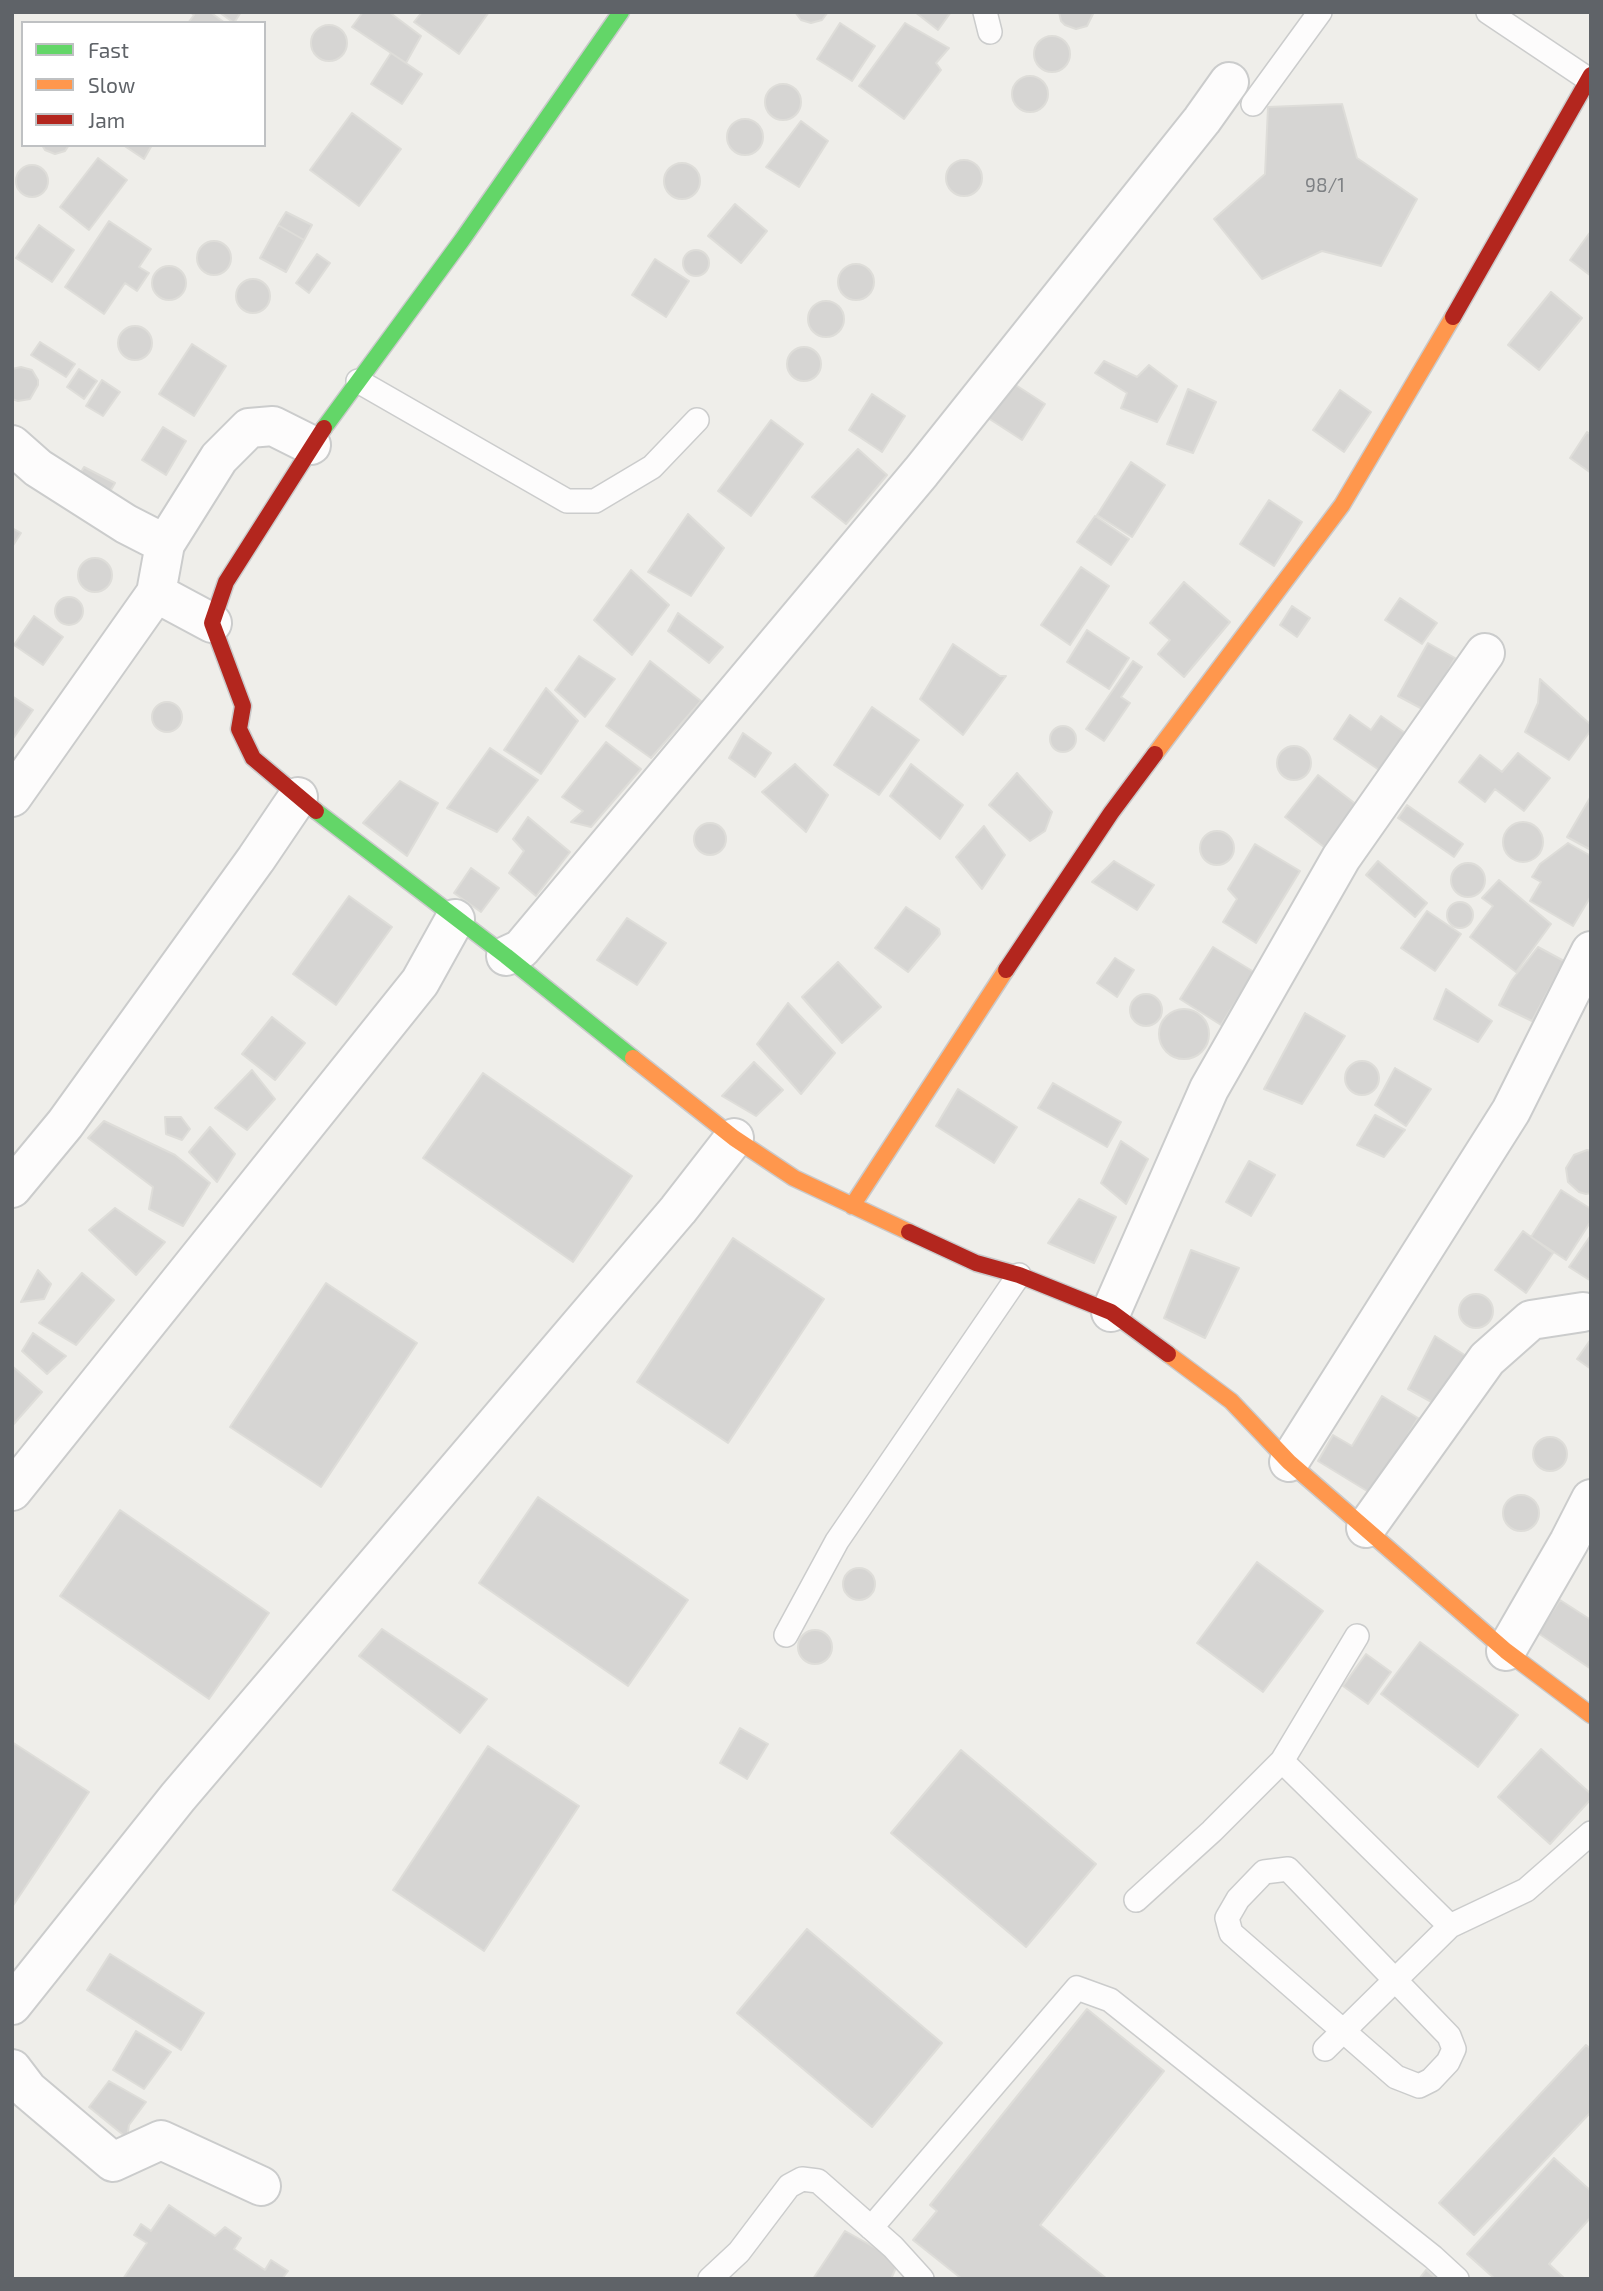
<!DOCTYPE html>
<html>
<head>
<meta charset="utf-8">
<style>
	body { margin:0 }
	#map { position:relative; width:1603px; height:2291px; overflow:hidden; background:#efeeea; font-family:"Exo 2",sans-serif }
	canvas { display:block }
	.frame { position:absolute; inset:0; border:14px solid #5f6368; pointer-events:none }
	.legend { position:absolute; left:21px; top:21px; width:245px; height:126px; box-sizing:border-box; background:#fff; border:2px solid #bfc1c3; margin:0; padding:9px 12px; list-style:none; font-size:21px; color:#5f6368 }
	.legend li { display:flex; align-items:center; gap:14px; height:35px }
	.legend b { width:35px; border:2px solid #bfc1c3 }
</style>
</head>
<body>
<div id="map">
<canvas width="1603" height="2291"></canvas>
<div class="frame"></div>
<ul class="legend">
<li><b style="height:9px;background:#63d668"></b>Fast</li>
<li><b style="height:9px;background:#ff974d"></b>Slow</li>
<li><b style="height:9px;background:#b3261e"></b>Jam</li>
</ul>
</div>
<script>
const c = document.querySelector('canvas').getContext('2d');
c.lineJoin = 'round';
function fill(path, color) {
  c.fillStyle = color;
  c.fill(path, 'evenodd');
}
function poly(rows) {
  const path = new Path2D();
  for (const r of rows) {
    if (r.length === 3) {
      path.moveTo(r[0] + r[2], r[1]);
      path.arc(r[0], r[1], r[2], 0, 2 * Math.PI);
      continue;
    }
    path.moveTo(r[0], r[1]);
    for (let i = 2; i < r.length; i += 2) path.lineTo(r[i], r[i + 1]);
  }
  return path;
}
function stroke(path, color, width, dash) {
  c.strokeStyle = color;
  c.lineWidth = width;
  c.lineCap = dash ? 'butt' : 'round';
  c.setLineDash(dash || []);
  c.stroke(path);
}
function label(font, color, halo, rows, align = 'center') {
  c.font = font + ' "Exo 2",sans-serif';
  c.lineWidth = 6;
  c.setLineDash([]);
  c.textBaseline = 'middle';
  c.strokeStyle = halo;
  c.fillStyle = color;
  for (const [text, x, y, turn = 0] of rows) {
    c.save();
    c.translate(x, y);
    c.rotate((+turn || 0) * Math.PI / 180);
    c.textAlign = isNaN(turn) ? turn : align;
    if (halo) c.strokeText(text, 0, 0);
    c.fillText(text, 0, 0);
    c.restore();
  }
}
const building = poly([
	[190,12,210,12,225,23,188,23,194,15,190,12],
	[219,12,241,12,234,23,219,12],
	[363,12,389,12,421,36,406,63,352,27,363,12],
	[422,12,489,12,459,54,414,22,422,12],
	[795,12,828,12,822,20,811,23,801,20,795,12],
	[915,12,951,12,938,30,915,12],
	[1059,12,1094,12,1087,26,1076,29,1065,25,1061,21,1059,12],
	[840,23,875,46,852,81,817,59,840,23],
	[905,23,949,48,936,63,941,70,904,119,859,86,905,23],
	[329,43,18],
	[1052,54,18],
	[391,53,422,74,402,104,371,84,391,53],
	[1030,94,18],
	[783,102,18],
	[1342,104,1357,158,1417,199,1381,266,1322,251,1262,279,1214,219,1265,174,1268,107,1342,104],
	[352,113,401,149,359,206,310,170,352,113],
	[745,137,18],
	[801,121,828,141,799,187,766,167,801,121],
	[42,145,69,145,65,151,55,154,45,150,42,145],
	[123,145,152,145,144,159,123,145],
	[98,158,127,180,89,230,60,207,98,158],
	[964,178,18],
	[682,181,18],
	[32,181,16],
	[735,204,767,231,741,263,708,236,735,204],
	[286,212,312,225,304,240,278,225,286,212],
	[109,221,151,249,139,267,149,273,137,291,125,283,104,314,65,287,109,221],
	[39,225,74,250,52,282,16,258,39,225],
	[278,225,304,240,286,272,260,258,278,225],
	[1591,231,1591,276,1570,260,1591,231],
	[214,258,17],
	[696,263,13],
	[317,254,330,263,309,293,296,283,317,254],
	[655,259,689,281,666,317,632,295,655,259],
	[856,282,18],
	[169,283,17],
	[253,296,17],
	[1551,292,1582,318,1539,370,1508,345,1551,292],
	[826,319,18],
	[135,343,17],
	[40,342,75,364,66,377,31,355,40,342],
	[192,344,226,366,194,416,159,394,192,344],
	[804,364,17],
	[1104,361,1137,377,1149,365,1177,386,1157,422,1121,408,1127,393,1095,373,1104,361],
	[21,367,32,370,38,380,38,385,30,399,18,401,12,399,12,369,21,367],
	[79,369,97,381,84,399,67,387,79,369],
	[102,380,120,392,103,416,86,406,102,380],
	[1011,382,1045,404,1022,440,988,418,1011,382],
	[1188,389,1216,402,1193,453,1167,444,1188,389],
	[1340,390,1371,412,1344,452,1313,430,1340,390],
	[872,394,905,416,882,452,849,430,872,394],
	[771,420,803,444,751,516,718,491,771,420],
	[163,427,186,441,166,475,142,460,163,427],
	[1587,432,1591,435,1591,473,1570,458,1587,432],
	[858,449,887,475,846,524,812,497,858,449],
	[1131,462,1165,485,1132,537,1097,515,1131,462],
	[84,467,115,483,108,495,77,479,84,467],
	[1269,500,1302,522,1274,566,1240,544,1269,500],
	[688,514,724,548,691,596,648,572,688,514],
	[1095,516,1129,539,1111,565,1077,542,1095,516],
	[12,528,21,533,12,547,12,528],
	[95,575,17],
	[1081,567,1109,586,1070,645,1041,625,1081,567],
	[631,570,669,605,632,655,594,620,631,570],
	[1184,582,1230,622,1184,677,1158,654,1170,640,1150,623,1184,582],
	[69,611,14],
	[1400,598,1437,623,1422,644,1385,620,1400,598],
	[1292,606,1310,618,1297,637,1280,625,1292,606],
	[678,613,723,647,709,663,668,631,678,613],
	[34,616,63,637,43,665,14,645,34,616],
	[1087,630,1129,658,1109,689,1067,662,1087,630],
	[1428,643,1455,658,1426,711,1398,696,1428,643],
	[953,644,1000,676,1006,676,963,735,920,699,953,644],
	[579,656,615,679,585,717,555,690,579,656],
	[650,661,701,701,651,758,606,726,650,661],
	[1133,661,1142,667,1121,697,1130,703,1104,741,1086,729,1133,661],
	[1540,679,1591,725,1591,730,1569,760,1525,732,1538,703,1540,679],
	[546,688,578,721,541,774,504,750,546,688],
	[12,696,33,710,12,740,12,696],
	[167,717,15],
	[872,707,919,740,879,795,834,765,872,707],
	[1350,715,1371,730,1381,716,1408,735,1382,772,1334,739,1350,715],
	[1063,739,13],
	[743,733,771,753,755,777,729,758,743,733],
	[606,742,641,769,591,827,571,822,583,811,562,797,606,742],
	[1294,763,17],
	[490,748,538,780,497,832,447,808,490,748],
	[1518,753,1550,778,1524,811,1495,789,1485,802,1459,782,1480,755,1502,772,1518,753],
	[795,764,828,795,806,832,762,792,795,764],
	[911,764,963,805,940,839,890,796,911,764],
	[1017,773,1052,812,1045,831,1030,841,989,805,1017,773],
	[1318,775,1357,805,1324,847,1285,817,1318,775],
	[400,781,438,803,407,856,363,823,400,781],
	[1591,796,1591,850,1567,837,1591,796],
	[1407,805,1463,844,1454,857,1398,818,1407,805],
	[528,817,570,852,536,896,509,873,524,851,513,839,528,817],
	[1523,842,20],
	[710,839,16],
	[984,826,1005,855,982,889,956,857,984,826],
	[1217,848,17],
	[1568,843,1591,856,1591,896,1573,926,1530,901,1541,882,1532,877,1540,864,1568,843],
	[1255,844,1300,871,1256,943,1223,922,1237,899,1228,889,1255,844],
	[1114,861,1154,885,1137,910,1092,882,1114,861],
	[1378,861,1427,903,1415,917,1366,875,1378,861],
	[1468,880,17],
	[471,868,499,888,481,912,454,893,471,868],
	[1499,880,1551,924,1516,972,1470,937,1493,906,1482,898,1499,880],
	[349,896,392,927,336,1005,293,974,349,896],
	[1460,915,13],
	[906,907,939,929,940,934,908,972,875,948,906,907],
	[1427,911,1461,934,1435,971,1401,948,1427,911],
	[627,918,666,943,637,985,597,960,627,918],
	[1213,947,1254,972,1221,1025,1180,999,1213,947],
	[1538,947,1564,961,1532,1021,1499,1005,1512,980,1538,947],
	[1115,958,1134,970,1117,997,1097,983,1115,958],
	[838,962,881,1007,842,1043,802,997,838,962],
	[1446,989,1492,1021,1478,1042,1434,1019,1446,989],
	[1146,1010,16],
	[788,1003,835,1053,801,1094,757,1044,788,1003],
	[1184,1034,25],
	[1305,1013,1345,1036,1302,1104,1264,1089,1305,1013],
	[272,1017,305,1043,275,1080,242,1054,272,1017],
	[1362,1078,17],
	[754,1062,783,1090,756,1116,722,1096,754,1062],
	[1395,1068,1431,1089,1406,1126,1375,1105,1395,1068],
	[252,1070,275,1099,247,1130,215,1108,252,1070],
	[483,1073,632,1176,573,1262,423,1158,483,1073],
	[1053,1083,1121,1122,1107,1147,1038,1108,1053,1083],
	[958,1089,1017,1127,994,1163,936,1126,958,1089],
	[1375,1115,1405,1130,1384,1157,1357,1145,1375,1115],
	[165,1117,181,1117,190,1129,182,1140,166,1134,165,1117],
	[104,1121,175,1155,210,1183,183,1226,149,1209,153,1187,88,1138,104,1121],
	[210,1127,235,1154,217,1182,189,1152,210,1127],
	[1121,1141,1148,1159,1126,1204,1101,1183,1121,1141],
	[1587,1150,1591,1151,1591,1193,1586,1194,1579,1192,1568,1182,1566,1168,1574,1155,1587,1150],
	[1249,1161,1275,1175,1251,1216,1226,1202,1249,1161],
	[1561,1190,1591,1209,1591,1221,1566,1260,1531,1237,1561,1190],
	[1079,1199,1116,1217,1094,1263,1048,1243,1079,1199],
	[115,1208,165,1242,136,1275,89,1230,115,1208],
	[1523,1231,1553,1253,1526,1293,1495,1270,1523,1231],
	[1591,1235,1591,1281,1569,1267,1591,1235],
	[733,1238,824,1299,728,1443,637,1382,733,1238],
	[1191,1250,1239,1268,1205,1338,1164,1318,1191,1250],
	[38,1270,51,1284,44,1299,21,1302,38,1270],
	[82,1273,114,1300,76,1345,39,1323,82,1273],
	[326,1283,417,1343,321,1487,230,1427,326,1283],
	[1476,1311,17],
	[33,1333,66,1356,47,1374,22,1351,33,1333],
	[1435,1336,1474,1361,1446,1410,1408,1389,1435,1336],
	[1591,1339,1591,1369,1577,1359,1591,1339],
	[12,1366,42,1392,12,1426,12,1366],
	[1382,1396,1418,1418,1372,1494,1318,1461,1333,1435,1352,1446,1382,1396],
	[1550,1454,17],
	[1521,1513,18],
	[538,1497,688,1600,628,1686,479,1583,538,1497],
	[120,1510,269,1613,209,1699,60,1596,120,1510],
	[1257,1562,1323,1611,1263,1692,1197,1643,1257,1562],
	[859,1584,16],
	[1560,1600,1591,1620,1591,1669,1538,1633,1560,1600],
	[382,1629,487,1699,460,1733,359,1656,382,1629],
	[815,1647,17],
	[1420,1642,1518,1715,1478,1767,1381,1694,1420,1642],
	[1366,1654,1391,1672,1368,1704,1343,1686,1366,1654],
	[740,1728,768,1744,747,1779,720,1763,740,1728],
	[12,1742,89,1792,12,1907,12,1742],
	[488,1746,579,1806,484,1951,393,1890,488,1746],
	[1541,1749,1591,1794,1591,1799,1550,1844,1498,1797,1541,1749],
	[961,1750,1096,1864,1026,1947,891,1833,961,1750],
	[807,1929,942,2043,872,2127,737,2013,807,1929],
	[110,1954,204,2013,181,2050,87,1990,110,1954],
	[1087,2009,1164,2071,1040,2225,1107,2279,962,2279,913,2240,937,2211,930,2205,1087,2009],
	[136,2031,171,2052,144,2089,113,2070,136,2031],
	[1586,2045,1591,2049,1591,2112,1474,2235,1439,2203,1586,2045],
	[109,2081,146,2102,129,2125,127,2138,89,2107,109,2081],
	[1554,2158,1591,2191,1591,2217,1549,2264,1565,2279,1495,2279,1467,2254,1554,2158],
	[169,2205,215,2236,225,2227,241,2238,234,2249,265,2270,271,2260,288,2271,282,2279,123,2279,147,2243,134,2235,141,2224,151,2231,169,2205],
	[845,2231,899,2261,891,2279,813,2279,845,2231],
	[1426,2270,1437,2279,1419,2279,1426,2270]
]);
const lane = poly([
	[985,12,990,32],
	[1488,12,1588,79],
	[1253,104,1320,12],
	[358,381,567,501,595,501,652,467,697,420],
	[786,1635,837,1541,1019,1275],
	[1282,1761,1357,1636],
	[1288,1869,1449,2036,1454,2049,1448,2062,1431,2080,1419,2086,1396,2077,1231,1933,1227,1918,1238,1899,1264,1872,1288,1869],
	[1136,1900,1212,1831,1282,1761,1450,1926,1526,1890,1591,1833],
	[1325,2049,1450,1926],
	[871,2228,1077,1988,1110,2000,1433,2257,1457,2279],
	[710,2279,739,2252,789,2186,802,2179,818,2181,893,2247,922,2279]
]);
const street = poly([
	[12,445,38,468,126,524,165,544],
	[156,593,212,623],
	[12,797,156,593,165,544,219,458,249,428,273,426,311,445],
	[506,956,521,949,921,472,1202,120,1229,82],
	[12,1188,65,1124,256,859,298,797],
	[1111,1312,1209,1089,1341,858,1485,653],
	[1289,1462,1511,1111,1591,951],
	[12,1491,420,982,455,919],
	[1366,1528,1487,1359,1531,1320,1583,1312],
	[1506,1651,1569,1542,1591,1499],
	[12,2005,178,1797,678,1210,734,1138],
	[12,2069,28,2090,113,2162,161,2140,261,2186]
]);
const fast = poly([
	[324,428,462,240,621,12],
	[316,811,506,956,633,1058]
]);
const slow = poly([
	[1155,754,1342,505,1453,317],
	[633,1058,734,1138,794,1178,909,1232],
	[852,1206,1006,970],
	[1168,1354,1231,1401,1289,1462,1506,1651,1591,1715]
]);
const jam = poly([
	[1453,317,1591,75],
	[316,811,253,758,239,729,243,706,212,623,226,582,324,428],
	[1006,970,1111,813,1155,754],
	[909,1232,976,1263,1019,1275,1111,1312,1168,1354]
]);
const numberNames = [
	["98/1",1325,186]
];
fill(building, '#d6d5d3');
stroke(building, '#deddd9', 2);
stroke(lane, '#cbcccc', 26);
stroke(street, '#cbcccc', 42);
stroke(fast, '#cacacb', 19);
stroke(slow, '#cacacb', 19);
stroke(jam, '#cacacb', 19);
stroke(lane, '#fdfcfc', 23);
stroke(street, '#fdfcfc', 38);
stroke(fast, '#63d668', 16);
stroke(slow, '#ff974d', 16);
stroke(jam, '#b3261e', 16);
label('19px', '#7e8184', null, numberNames);
</script>
</body>
</html>
